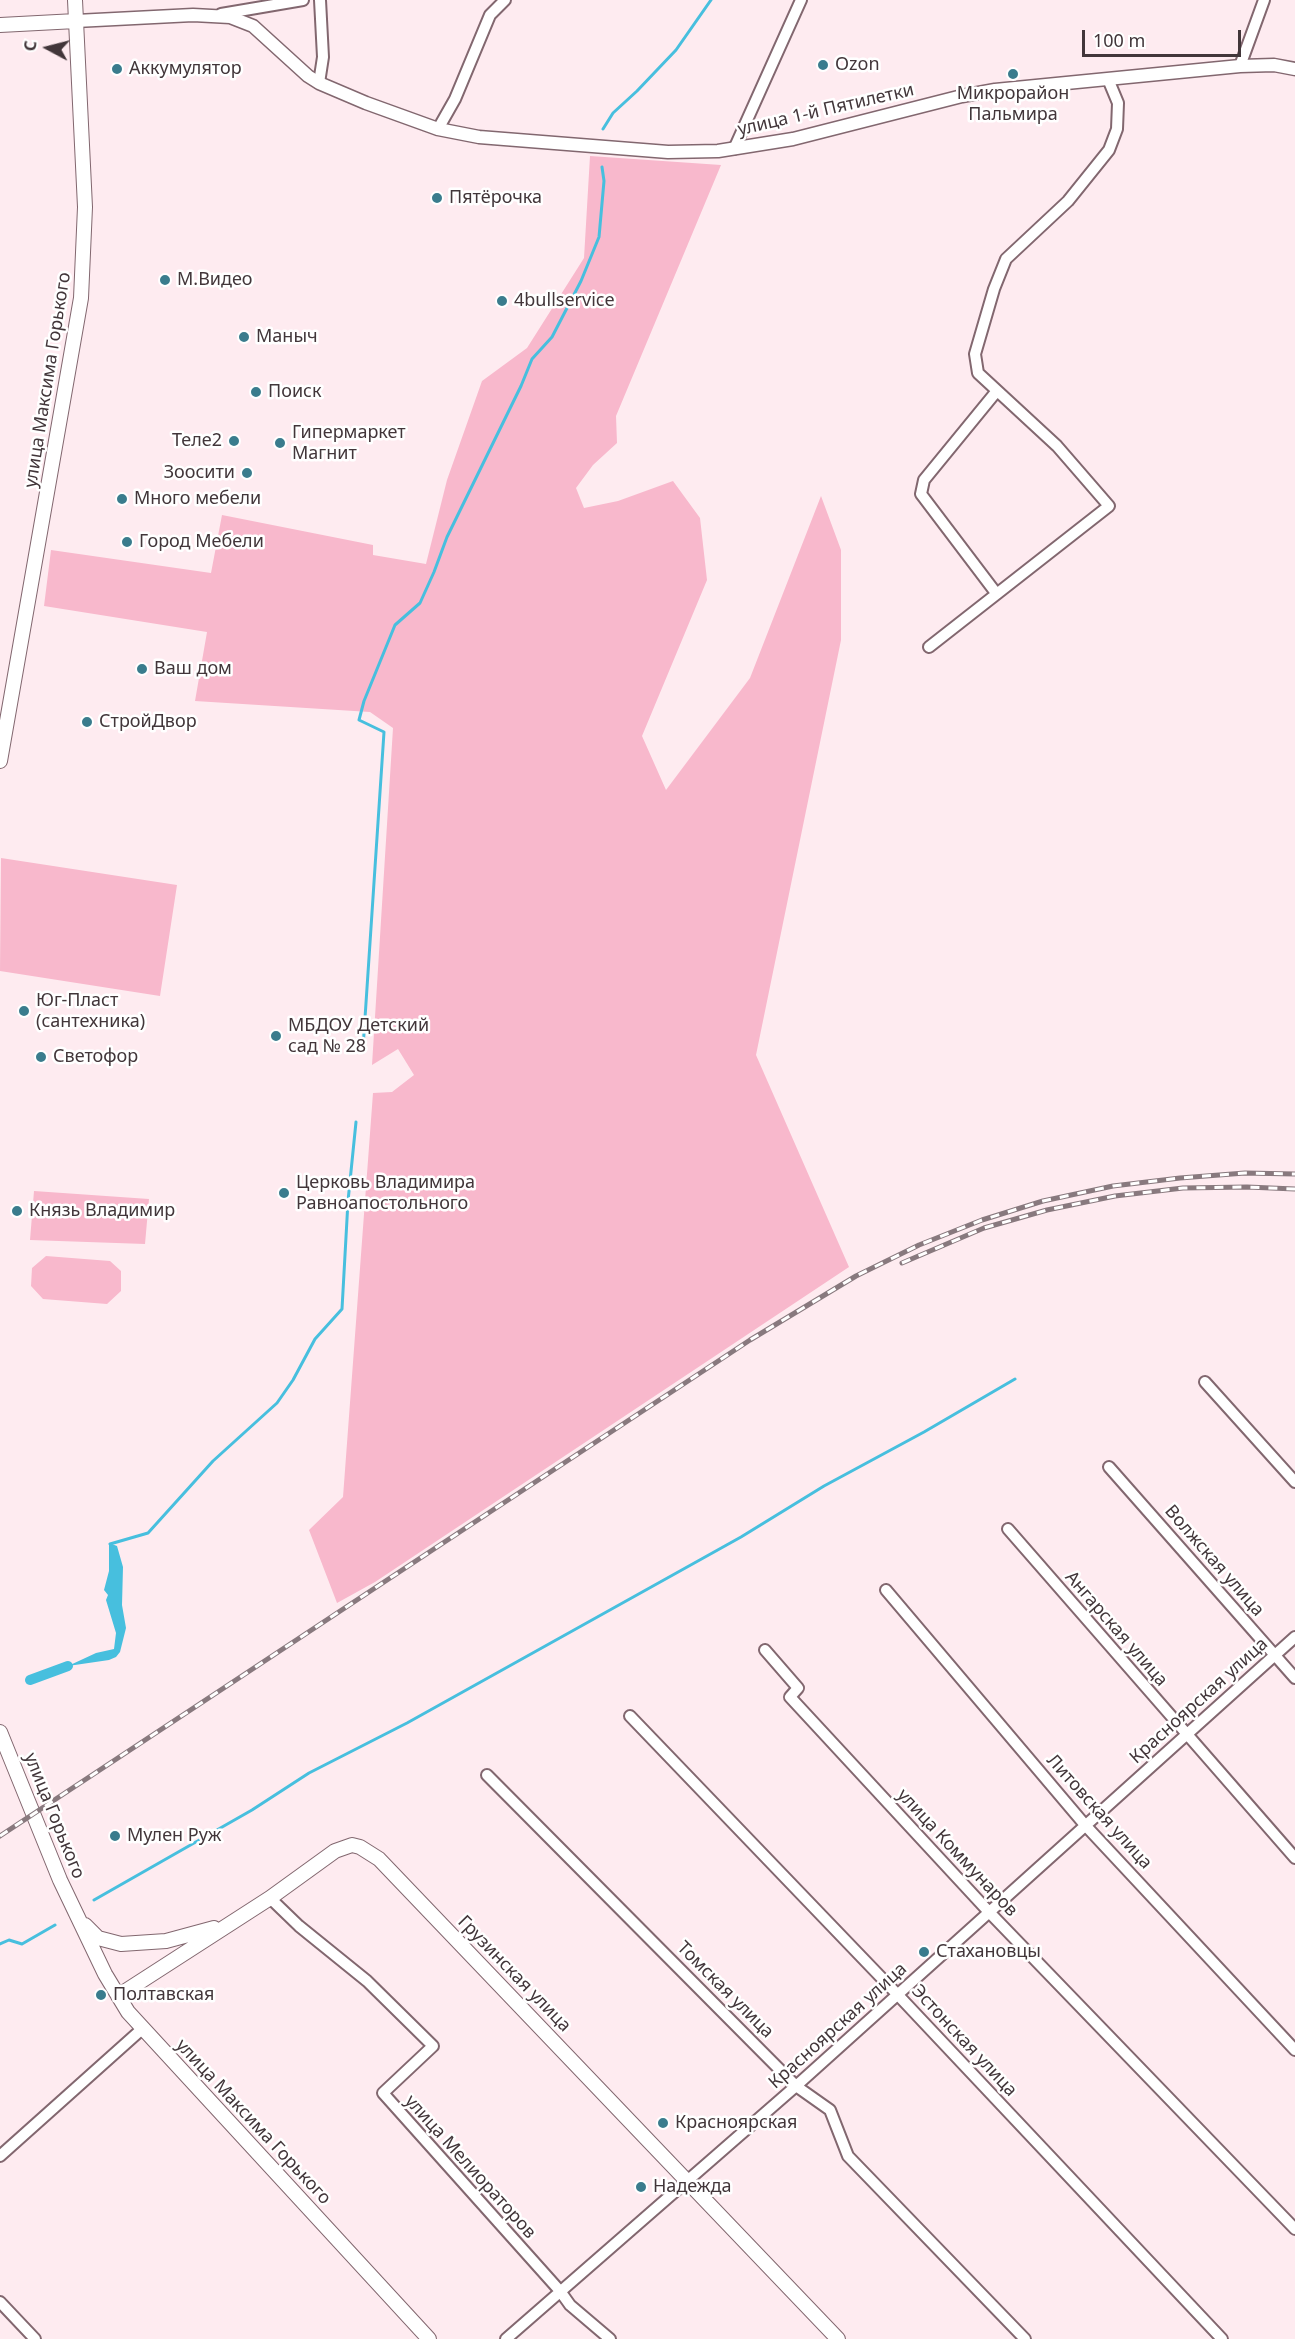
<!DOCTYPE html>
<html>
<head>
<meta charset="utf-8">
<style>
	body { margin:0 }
	#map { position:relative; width:1295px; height:2339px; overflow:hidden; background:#feebf0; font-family:"Noto Sans",sans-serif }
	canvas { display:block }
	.north { position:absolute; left:18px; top:18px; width:60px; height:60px; -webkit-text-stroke:4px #fff; paint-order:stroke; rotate:277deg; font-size:16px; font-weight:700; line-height:24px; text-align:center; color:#42363a }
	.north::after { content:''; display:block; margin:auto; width:21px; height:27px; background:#42363a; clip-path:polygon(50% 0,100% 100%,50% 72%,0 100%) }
	.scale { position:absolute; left:1082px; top:30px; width:159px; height:27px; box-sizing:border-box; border:3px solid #42363a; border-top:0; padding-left:8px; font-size:18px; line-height:21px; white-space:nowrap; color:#42363a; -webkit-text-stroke:4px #fff; paint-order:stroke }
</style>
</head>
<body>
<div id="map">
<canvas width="1295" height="2339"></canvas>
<div class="north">С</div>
<div class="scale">100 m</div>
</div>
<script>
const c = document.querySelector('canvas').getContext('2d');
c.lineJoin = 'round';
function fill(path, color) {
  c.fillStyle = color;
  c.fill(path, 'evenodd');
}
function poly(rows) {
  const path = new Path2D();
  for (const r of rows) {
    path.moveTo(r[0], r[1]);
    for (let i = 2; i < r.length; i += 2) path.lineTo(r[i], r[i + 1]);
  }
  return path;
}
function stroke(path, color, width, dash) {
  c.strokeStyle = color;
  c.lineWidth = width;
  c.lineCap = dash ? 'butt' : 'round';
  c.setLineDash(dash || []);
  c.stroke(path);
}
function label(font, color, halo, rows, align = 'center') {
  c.font = font + ' "Noto Sans",sans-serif';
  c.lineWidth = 5;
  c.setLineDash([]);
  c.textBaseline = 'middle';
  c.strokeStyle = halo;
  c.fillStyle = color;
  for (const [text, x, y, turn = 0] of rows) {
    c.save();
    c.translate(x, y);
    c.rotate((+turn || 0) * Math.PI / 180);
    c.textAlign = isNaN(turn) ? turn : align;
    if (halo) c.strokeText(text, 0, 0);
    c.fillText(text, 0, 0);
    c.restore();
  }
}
const green = poly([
	[590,156,721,165,616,416,617,443,593,465,576,488,584,508,618,501,673,481,700,518,707,580,642,736,666,790,750,678,821,496,841,550,841,640,756,1055,849,1267,375,1582,337,1603,309,1530,343,1497,373,1093,392,1092,414,1075,398,1049,372,1065,393,728,370,712,195,701,207,632,44,606,51,550,211,573,222,515,373,545,373,555,426,564,447,480,482,381,527,348,584,258],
	[1,858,177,885,160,996,0,971],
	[34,1191,149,1199,145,1244,30,1240],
	[46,1256,110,1261,121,1271,121,1291,107,1304,43,1299,31,1286,32,1268]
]);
const water = poly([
	[109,1543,117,1546,123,1567,122,1605,126,1628,120,1652,116,1657,109,1660,68,1666,96,1653,114,1649,116,1633,106,1600,108,1595,104,1590,109,1571]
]);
const stream = poly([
	[603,129,613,113,637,91,676,50,711,0],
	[363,1048,384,732,359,720,364,701,395,625,420,603,434,572,447,537,521,386,532,359,552,337,581,281,599,237,604,181,602,167],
	[110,1544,148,1533,213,1461,277,1403,293,1380,315,1339,342,1309,348,1201,356,1122],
	[94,1900,252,1810,309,1773,407,1723,741,1537,824,1486,924,1432,1015,1379],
	[0,1944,9,1940,22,1944,55,1925]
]);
const canal = poly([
	[30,1680,68,1666]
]);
const minor = poly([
	[221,14,303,0],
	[1240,66,1264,0],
	[319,83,323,57,320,0],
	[438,129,455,99,490,15,505,0],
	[734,149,801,0],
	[996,593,921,494,924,480,996,392],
	[929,647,1109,506,1057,446,978,373,975,354,994,289,1006,259,1068,201,1109,150,1117,129,1118,103,1108,79],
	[1205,1382,1295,1482],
	[1109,1467,1295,1678],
	[1008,1529,1295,1858],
	[886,1590,1085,1825,1295,2050],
	[765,1650,798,1688,790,1697,989,1912,1295,2229],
	[630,1716,897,1994,1222,2339],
	[487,1775,796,2086,830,2110,848,2156,1025,2339],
	[270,1898,299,1926,367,1981,433,2046,383,2093,560,2291,570,2305,610,2339],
	[0,2156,142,2029],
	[0,2302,35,2339],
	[506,2339,796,2086,1295,1637]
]);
const tertiary = poly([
	[76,21,193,15,230,17,253,26,308,76,319,83,366,103,438,129,479,137,668,152,718,151,793,139,962,96,995,90,1240,66,1274,65,1295,69]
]);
const secondary = poly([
	[0,25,76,21],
	[0,761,81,298,85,207,75,0],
	[0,1732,60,1880,105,1974,128,2012,429,2339],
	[85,1925,98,1938,121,1944,166,1941,214,1928],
	[118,1996,270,1898,335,1851,352,1845,360,1847,379,1859,838,2339]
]);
const rail = poly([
	[902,1263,984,1228,1047,1210,1115,1196,1183,1188,1247,1187,1295,1189],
	[0,1836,750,1340,856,1276,919,1245,982,1220,1043,1201,1113,1186,1180,1178,1245,1173,1295,1174]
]);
const markers = [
	[823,65,6,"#3a7c8d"],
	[117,69,6,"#3a7c8d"],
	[1013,74,6,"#3a7c8d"],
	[437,198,6,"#3a7c8d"],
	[165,280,6,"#3a7c8d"],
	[502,301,6,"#3a7c8d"],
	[244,337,6,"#3a7c8d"],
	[256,392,6,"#3a7c8d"],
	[234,441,6,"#3a7c8d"],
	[280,443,6,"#3a7c8d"],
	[247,473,6,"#3a7c8d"],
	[122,499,6,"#3a7c8d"],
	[127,542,6,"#3a7c8d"],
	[142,669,6,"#3a7c8d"],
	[87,722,6,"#3a7c8d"],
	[24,1011,6,"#3a7c8d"],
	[276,1036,6,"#3a7c8d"],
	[41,1057,6,"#3a7c8d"],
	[284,1193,6,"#3a7c8d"],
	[17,1211,6,"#3a7c8d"],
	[115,1836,6,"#3a7c8d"],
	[924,1952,6,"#3a7c8d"],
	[101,1995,6,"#3a7c8d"],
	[663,2123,6,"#3a7c8d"],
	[641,2187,6,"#3a7c8d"]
];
const poiNames = [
	["Ozon",835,65],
	["Аккумулятор",129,69],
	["Микрорайон",1013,94,"center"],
	["Пальмира",1013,115,"center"],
	["Пятёрочка",449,198],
	["М.Видео",177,280],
	["4bullservice",514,301],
	["Маныч",256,337],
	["Поиск",268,392],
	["Гипермаркет",292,433],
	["Магнит",292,454],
	["Теле2",222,441,"right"],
	["Зоосити",235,473,"right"],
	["Много мебели",134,499],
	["Город Мебели",139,542],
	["Ваш дом",154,669],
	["СтройДвор",99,722],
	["Юг-Пласт",36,1001],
	["(сантехника)",36,1022],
	["МБДОУ Детский",288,1026],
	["сад № 28",288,1047],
	["Светофор",53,1057],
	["Церковь Владимира",296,1183],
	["Равноапостольного",296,1204],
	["Князь Владимир",29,1211],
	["Мулен Руж",127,1836],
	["Стахановцы",936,1952],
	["Полтавская",113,1995],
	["Красноярская",675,2123],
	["Надежда",653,2187]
];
const streetNames = [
	["улица 1-й Пятилетки",826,110,-13],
	["улица Максима Горького",48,380,-81],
	["Волжская улица",1214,1561,49],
	["Ангарская улица",1116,1629,49],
	["Красноярская улица",1199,1701,-42],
	["Литовская улица",1099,1812,48],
	["улица Горького",54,1816,68],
	["улица Коммунаров",957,1853,47],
	["Грузинская улица",514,1974,46],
	["Томская улица",725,1990,45],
	["Красноярская улица",838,2026,-42],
	["Эстонская улица",964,2041,47],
	["улица Максима Горького",253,2122,47],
	["улица Мелиораторов",470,2167,48]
];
fill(green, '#f8b8cc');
fill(water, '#47bfde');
stroke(stream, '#47bfde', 3);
stroke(canal, '#47bfde', 10);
stroke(minor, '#82676f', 14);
stroke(tertiary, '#82676f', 15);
stroke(secondary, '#82676f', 16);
stroke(minor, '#fff', 10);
stroke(tertiary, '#fff', 12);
stroke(secondary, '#fff', 14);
stroke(rail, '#88797e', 5);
stroke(rail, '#fff', 3, [9]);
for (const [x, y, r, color] of markers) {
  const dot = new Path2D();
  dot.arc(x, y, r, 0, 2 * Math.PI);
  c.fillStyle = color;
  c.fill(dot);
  stroke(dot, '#fff', 2);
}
label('18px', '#42363a', '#fff', poiNames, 'left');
label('18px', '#42363a', '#fff', streetNames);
</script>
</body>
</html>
